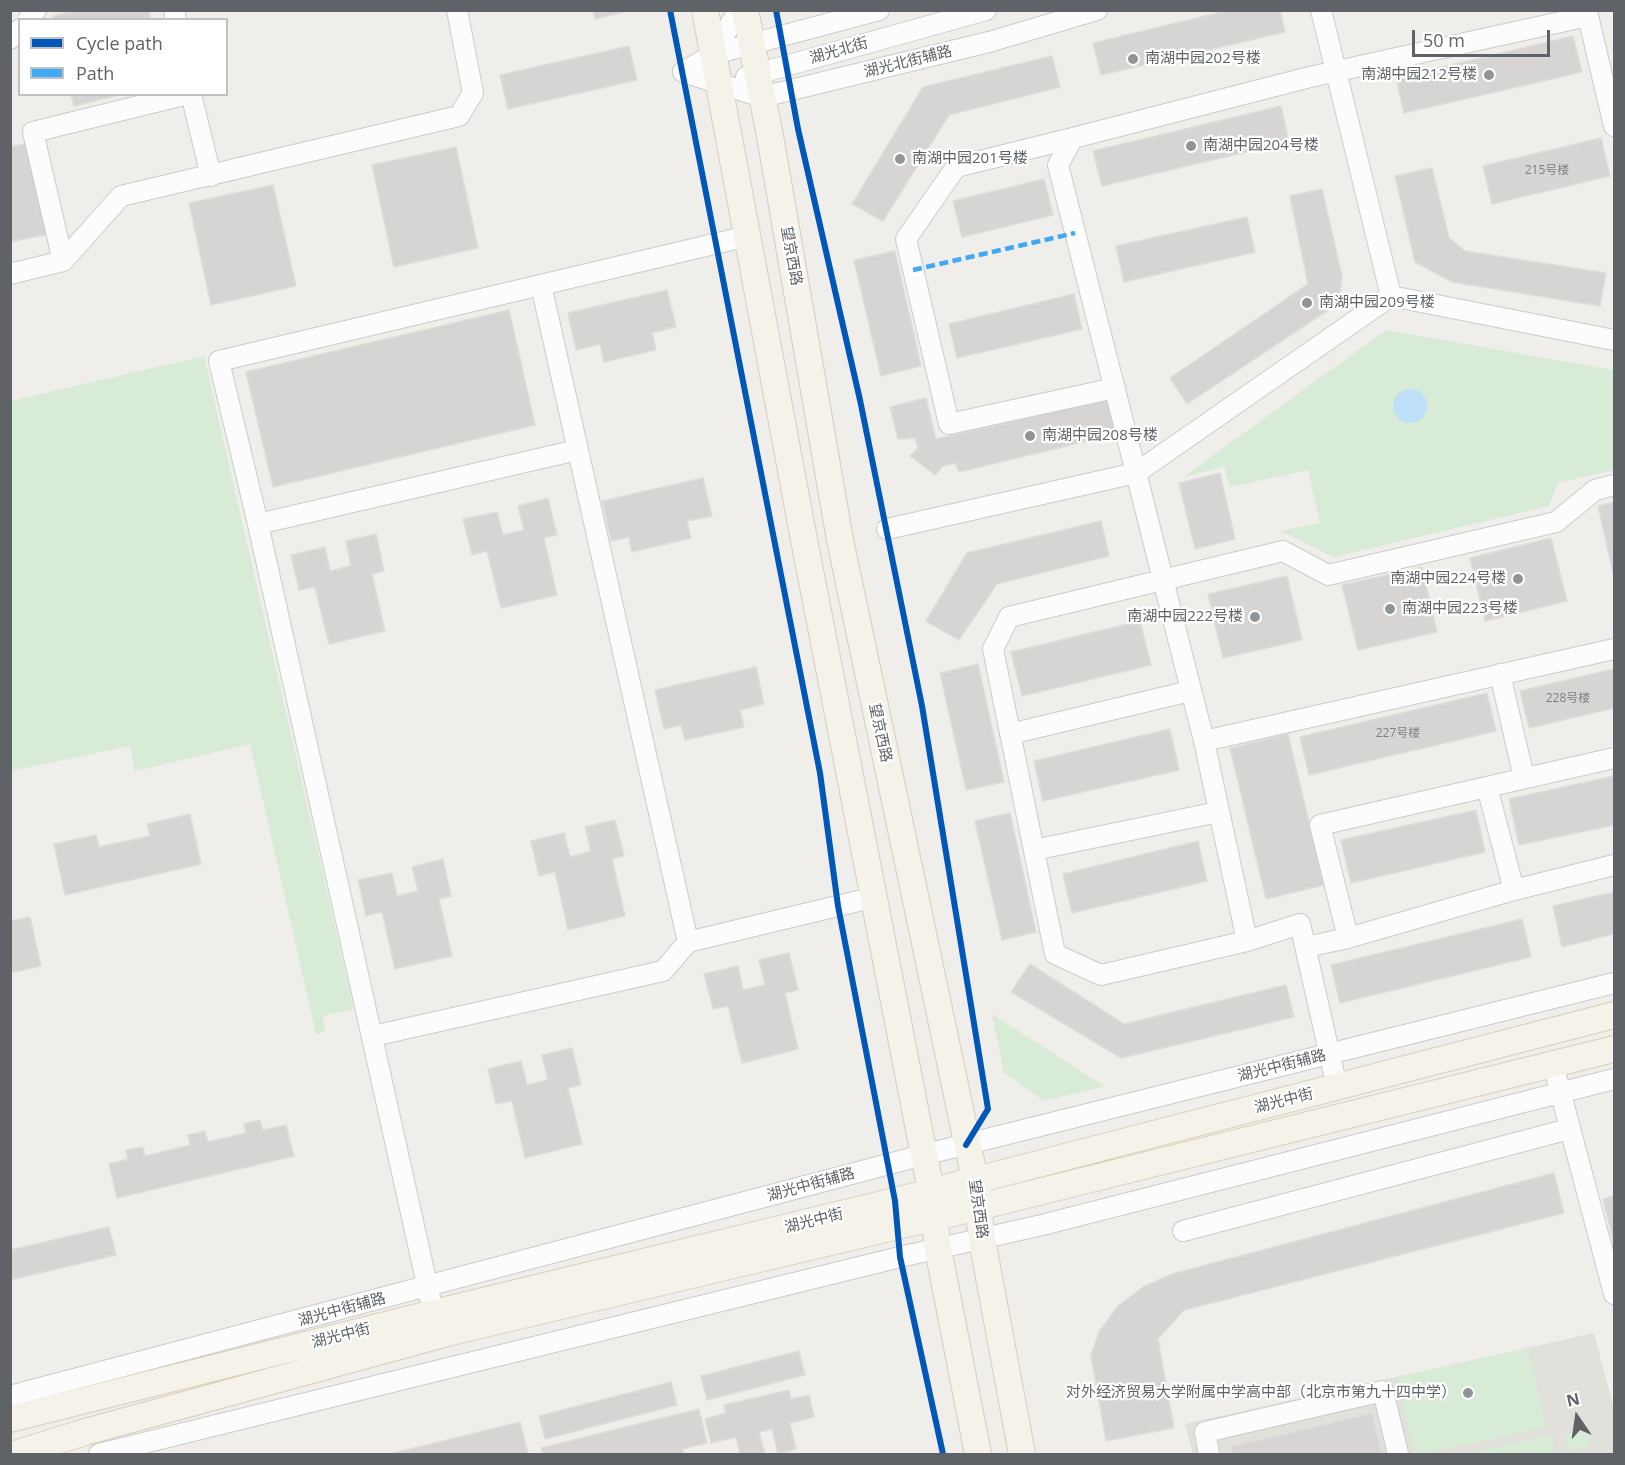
<!DOCTYPE html>
<html>
<head>
<meta charset="utf-8">
<style>
	body { margin:0 }
	#map { position:relative; width:1625px; height:1465px; overflow:hidden; background:#efeeea; font-family:"Open Sans",sans-serif }
	canvas { display:block }
	.frame { position:absolute; inset:0; border:12px solid #5f6368; pointer-events:none }
	.legend { position:absolute; left:18px; top:18px; width:210px; height:78px; box-sizing:border-box; background:#fff; border:2px solid #bfc1c3; margin:0; padding:8px 10px; list-style:none; font-size:18px; color:#5f6368 }
	.legend li { display:flex; align-items:center; gap:12px; height:30px }
	.legend b { width:30px; border:2px solid #bfc1c3 }
	.north { position:absolute; left:1547px; top:1387px; width:60px; height:60px; -webkit-text-stroke:4px #fff; paint-order:stroke; rotate:347deg; font-size:16px; font-weight:700; line-height:24px; text-align:center; color:#5f6368 }
	.north::after { content:''; display:block; margin:auto; width:21px; height:27px; background:#5f6368; clip-path:polygon(50% 0,100% 100%,50% 72%,0 100%) }
	.scale { position:absolute; left:1412px; top:30px; width:138px; height:27px; box-sizing:border-box; border:3px solid #5f6368; border-top:0; padding-left:8px; font-size:18px; line-height:21px; white-space:nowrap; color:#5f6368; -webkit-text-stroke:4px #fff; paint-order:stroke }
</style>
</head>
<body>
<div id="map">
<canvas width="1625" height="1465"></canvas>
<div class="frame"></div>
<ul class="legend">
<li><b style="height:8px;background:#0057b8"></b>Cycle path</li>
<li><b style="height:8px;background:#3fa9f5"></b>Path</li>
</ul>
<div class="north">N</div>
<div class="scale">50 m</div>
</div>
<script>
const c = document.querySelector('canvas').getContext('2d');
c.lineJoin = 'round';
function fill(path, color) {
  c.fillStyle = color;
  c.fill(path, 'evenodd');
}
function poly(rows) {
  const path = new Path2D();
  for (const r of rows) {
    if (r.length === 3) {
      path.moveTo(r[0] + r[2], r[1]);
      path.arc(r[0], r[1], r[2], 0, 2 * Math.PI);
      continue;
    }
    path.moveTo(r[0], r[1]);
    for (let i = 2; i < r.length; i += 2) path.lineTo(r[i], r[i + 1]);
  }
  return path;
}
function stroke(path, color, width, dash) {
  c.strokeStyle = color;
  c.lineWidth = width;
  c.lineCap = dash ? 'butt' : 'round';
  c.setLineDash(dash || []);
  c.stroke(path);
}
function label(font, color, halo, rows, align = 'center') {
  c.font = font + ' "Open Sans","Noto Sans SC",sans-serif';
  c.lineWidth = 4.5;
  c.setLineDash([]);
  c.textBaseline = 'middle';
  c.strokeStyle = halo;
  c.fillStyle = color;
  for (const [text, x, y, turn = 0] of rows) {
    c.save();
    c.translate(x, y);
    c.rotate((+turn || 0) * Math.PI / 180);
    c.textAlign = isNaN(turn) ? turn : align;
    if (halo) c.strokeText(text, 0, 0);
    c.fillText(text, 0, 0);
    c.restore();
  }
}
const education = poly([
	[1594,1333,1614,1409,1614,1454,1193,1454,1185,1424]
]);
const green = poly([
	[1386,330,1613,370,1614,470,1558,483,1549,506,1334,557,1280,531,1320,523,1308,470,1230,487,1224,466,1182,478],
	[204,356,354,1009,323,1016,325,1032,316,1034,250,744,135,771,130,746,11,771,11,401],
	[992,1014,1104,1086,1105,1086,1044,1101,1004,1073],
	[1528,1348,1546,1427,1425,1454,1414,1454,1397,1377],
	[1586,1429,1590,1447,1569,1451,1565,1434],
	[1551,1435,1556,1454,1467,1454]
]);
const water = poly([
	[1410,406,17]
]);
const building = poly([
	[77,10,149,10,151,20,54,20,53,16,77,10],
	[593,10,623,10,623,12,595,19,593,10],
	[1230,10,1280,10,1285,32,1101,75,1093,43,1230,10],
	[1573,36,1582,72,1404,113,1396,78,1573,36],
	[629,46,637,80,508,109,500,75,629,46],
	[1052,56,1060,87,949,115,883,221,852,204,923,87,1052,56],
	[71,94,123,94,74,106,71,94],
	[1281,106,1289,142,1102,186,1093,151,1281,106],
	[1601,138,1610,176,1492,204,1483,166,1601,138],
	[28,143,48,234,10,242,10,147,28,143],
	[456,147,478,248,394,267,372,165,456,147],
	[1432,168,1449,238,1465,251,1606,273,1600,306,1452,282,1415,262,1395,176,1432,168],
	[1044,179,1053,215,962,237,953,201,1044,179],
	[273,185,296,286,211,305,189,203,273,185],
	[1322,189,1342,276,1340,295,1327,311,1187,404,1170,378,1308,284,1290,196,1322,189],
	[1247,217,1255,252,1124,282,1116,246,1247,217],
	[895,251,921,366,881,376,854,260,895,251],
	[667,290,676,327,652,333,656,350,604,362,600,344,576,350,568,313,667,290],
	[1074,294,1082,329,957,358,949,324,1074,294],
	[509,310,535,425,273,487,246,372,509,310],
	[926,398,936,439,1108,399,1116,434,959,472,955,463,943,466,935,475,910,456,918,448,915,438,898,439,890,407,926,398],
	[1220,473,1235,539,1195,549,1179,483,1220,473],
	[703,478,712,516,687,521,691,538,632,552,629,537,611,541,602,501,703,478],
	[548,498,557,535,544,538,557,595,501,608,487,551,472,555,463,519,497,512,503,535,524,530,518,506,548,498],
	[1614,502,1614,577,1598,506,1614,502],
	[1101,521,1109,556,997,584,959,640,926,621,967,553,1101,521],
	[376,534,384,571,372,574,385,631,329,644,315,587,299,590,291,555,325,547,330,571,351,566,346,541,376,534],
	[1551,538,1567,601,1485,621,1470,558,1551,538],
	[1422,567,1437,632,1358,650,1342,585,1422,567],
	[1287,576,1302,640,1223,658,1208,594,1287,576],
	[1140,621,1151,665,1022,696,1011,652,1140,621],
	[978,664,1004,782,966,790,940,673,978,664],
	[756,667,764,704,740,710,744,727,685,740,681,725,664,729,655,690,756,667],
	[1614,669,1614,708,1529,728,1520,691,1614,669],
	[1487,693,1496,731,1309,775,1300,737,1487,693],
	[1170,729,1179,770,1043,801,1034,761,1170,729],
	[1288,734,1324,885,1266,899,1230,748,1288,734],
	[1614,776,1614,825,1519,845,1509,799,1614,776],
	[1476,810,1485,852,1351,883,1341,840,1476,810],
	[1010,813,1036,932,1002,940,975,821,1010,813],
	[190,814,201,864,65,895,54,844,96,835,99,847,150,836,147,824,190,814],
	[615,820,624,856,612,859,625,916,568,930,555,872,539,876,531,841,564,833,570,857,591,851,585,827,615,820],
	[1198,841,1207,881,1072,913,1063,874,1198,841],
	[443,859,451,896,439,899,452,956,395,969,382,912,366,916,358,880,392,873,397,896,418,891,412,867,443,859],
	[1614,892,1614,934,1562,947,1553,906,1614,892],
	[30,917,41,966,10,973,10,921,30,917],
	[1522,919,1531,957,1340,1003,1331,965,1522,919],
	[789,953,798,990,785,993,798,1049,742,1063,728,1006,713,1009,704,974,738,966,743,990,765,985,759,960,789,953],
	[1030,964,1124,1024,1286,985,1294,1017,1121,1058,1011,992,1030,964],
	[572,1048,581,1085,568,1088,582,1144,525,1158,512,1101,496,1104,488,1069,521,1061,527,1085,548,1080,542,1055,572,1048],
	[260,1120,263,1130,286,1125,294,1156,117,1198,109,1164,128,1159,126,1150,143,1147,145,1156,190,1145,188,1135,205,1131,208,1142,246,1133,244,1124,260,1120],
	[1554,1173,1564,1213,1184,1310,1158,1339,1174,1428,1106,1441,1091,1355,1099,1332,1118,1306,1143,1287,1172,1274,1554,1173],
	[1614,1196,1614,1244,1603,1199,1614,1196],
	[109,1227,116,1255,10,1280,10,1250,109,1227],
	[799,1351,805,1375,707,1400,701,1376,799,1351],
	[671,1382,677,1405,545,1439,539,1416,671,1382],
	[789,1390,791,1399,809,1395,814,1417,790,1423,796,1449,778,1454,772,1429,759,1432,765,1454,740,1454,736,1437,711,1443,705,1419,726,1413,724,1405,789,1390],
	[699,1409,707,1443,682,1449,684,1454,543,1454,541,1448,699,1409],
	[1372,1413,1382,1454,1232,1454,1230,1447,1372,1413],
	[520,1422,528,1454,390,1454,520,1422]
]);
const minor = poly([
	[174,10,176,20],
	[1321,10,1391,296],
	[28,20,36,10],
	[10,39,20,29],
	[714,54,738,10],
	[683,72,762,97,989,42,1097,10],
	[683,72,714,54,879,10],
	[746,77,986,10],
	[191,94,211,176],
	[1073,138,956,167,906,239,949,424,1115,388],
	[63,261,33,132,188,94],
	[10,274,63,261,121,196,459,116,473,93,457,10],
	[258,524,577,450],
	[887,529,1136,473,1391,296,1614,340],
	[1500,674,1524,778],
	[1010,734,1190,691],
	[1204,741,1614,649],
	[1487,787,1514,890],
	[1034,850,1218,812],
	[1348,938,1320,825,1614,758],
	[1247,941,1101,975,1055,954,993,649,1009,617,1283,551,1328,575,1556,522,1595,490,1614,485],
	[688,942,875,897],
	[1306,947,1348,938,1514,890,1614,865],
	[373,1036,663,971,688,942,541,285],
	[1553,1064,1614,1294],
	[1337,1087,1300,924,1247,941,1204,741,1058,165,1073,138,1310,77,1588,16,1614,126],
	[1183,1231,1569,1129],
	[430,1298,258,524,219,361,748,236],
	[10,1396,923,1155,1614,983],
	[99,1454,900,1257,1042,1225,1614,1079],
	[1209,1454,1205,1432,1383,1391,1398,1454]
]);
const major = poly([
	[705,10,805,545,931,1191,938,1249,978,1454],
	[745,10,770,136,840,540,975,1180,982,1240,1022,1454],
	[10,1419,433,1313,895,1201,1614,1015],
	[15,1454,85,1432,451,1332,978,1207,1614,1049]
]);
const quiet = poly([
	[913,270,1075,233]
]);
const cycleway = poly([
	[670,10,820,773,838,906,895,1201,900,1257,943,1454],
	[776,10,798,129,860,400,922,706,988,1109,966,1145]
]);
const markers = [
	[1133,59,6,"#919496"],
	[1489,75,6,"#919496"],
	[1191,146,6,"#919496"],
	[900,159,6,"#919496"],
	[1307,303,6,"#919496"],
	[1030,436,6,"#919496"],
	[1518,579,6,"#919496"],
	[1390,609,6,"#919496"],
	[1255,617,6,"#919496"],
	[1468,1393,6,"#919496"]
];
const numberNames = [
	["215号楼",1547,171],
	["228号楼",1568,699],
	["227号楼",1398,734]
];
const streetNames = [
	["湖光北街",839,51,-16],
	["湖光北街辅路",908,62,-14],
	["望京西路",791,256,80],
	["望京西路",880,733,78],
	["湖光中街辅路",1282,1066,-14],
	["湖光中街",1284,1101,-14],
	["湖光中街辅路",811,1185,-15],
	["望京西路",978,1209,82],
	["湖光中街",814,1221,-14],
	["湖光中街辅路",342,1310,-15],
	["湖光中街",341,1336,-14]
];
const poiNames = [
	["南湖中园202号楼",1145,59],
	["南湖中园212号楼",1477,75,"right"],
	["南湖中园204号楼",1203,146],
	["南湖中园201号楼",912,159],
	["南湖中园209号楼",1319,303],
	["南湖中园208号楼",1042,436],
	["南湖中园224号楼",1506,579,"right"],
	["南湖中园223号楼",1402,609],
	["南湖中园222号楼",1243,617,"right"],
	["对外经济贸易大学附属中学高中部（北京市第九十四中学）",1456,1393,"right"]
];
fill(education, '#e2e0da');
fill(green, '#d8ebd6');
fill(water, '#bfe0f9');
fill(building, '#d6d5d3');
stroke(building, '#deddd9', 1.5);
stroke(minor, '#cbcccc', 22);
stroke(major, '#d7ceb8', 28);
stroke(minor, '#fdfcfc', 20);
stroke(major, '#f4f2e9', 26);
stroke(quiet, '#3fa9f5', 4.5, [9, 4.5]);
stroke(cycleway, '#0057b8', 6);
for (const [x, y, r, color] of markers) {
  const dot = new Path2D();
  dot.arc(x, y, r, 0, 2 * Math.PI);
  c.fillStyle = color;
  c.fill(dot);
  stroke(dot, '#fff', 2);
}
label('12px', '#7e8184', null, numberNames);
label('15px', '#5f6368', '#fff', streetNames);
label('15px', '#5f6368', '#fff', poiNames, 'left');
</script>
</body>
</html>
